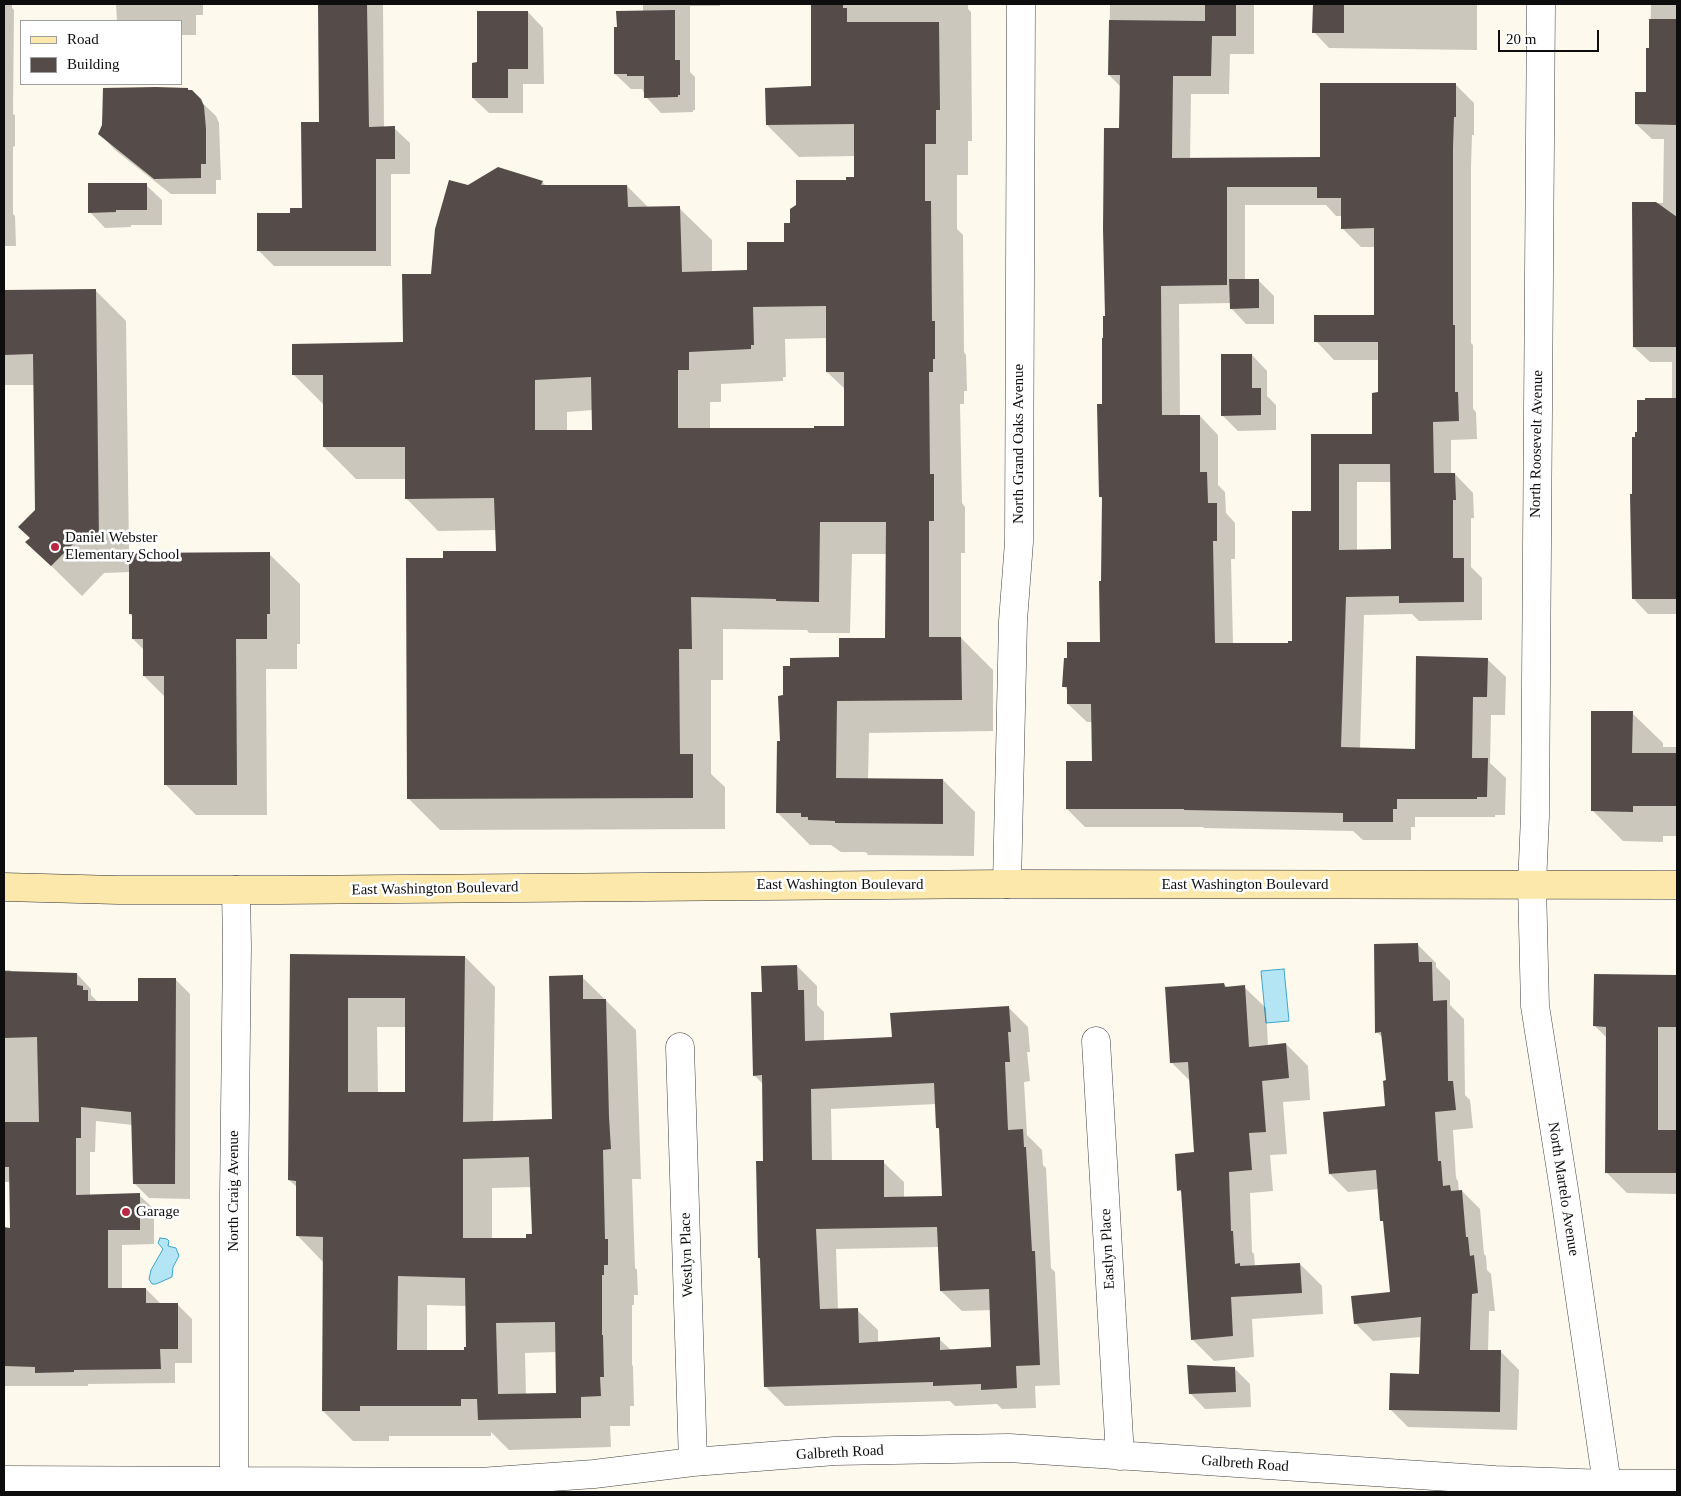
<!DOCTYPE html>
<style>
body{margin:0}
#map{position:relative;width:1681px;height:1496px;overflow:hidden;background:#fef9ed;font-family:"Times New Roman",serif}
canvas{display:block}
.frame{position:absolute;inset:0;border:5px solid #0d0d0d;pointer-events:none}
.legend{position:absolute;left:20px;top:20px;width:162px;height:65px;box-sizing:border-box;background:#fff;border:1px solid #9e9e9e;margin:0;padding:6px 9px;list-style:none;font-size:15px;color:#0d0d0d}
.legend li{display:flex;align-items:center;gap:10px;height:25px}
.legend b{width:25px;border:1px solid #9e9e9e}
.scale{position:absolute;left:1498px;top:30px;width:101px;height:22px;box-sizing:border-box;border:2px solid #0d0d0d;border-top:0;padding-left:6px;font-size:15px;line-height:18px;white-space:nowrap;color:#0d0d0d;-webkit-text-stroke:4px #fff;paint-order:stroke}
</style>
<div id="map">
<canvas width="1681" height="1496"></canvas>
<div class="frame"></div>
<ul class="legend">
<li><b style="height:6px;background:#fce8aa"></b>Road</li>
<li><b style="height:14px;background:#554c4a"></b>Building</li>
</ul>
<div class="scale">20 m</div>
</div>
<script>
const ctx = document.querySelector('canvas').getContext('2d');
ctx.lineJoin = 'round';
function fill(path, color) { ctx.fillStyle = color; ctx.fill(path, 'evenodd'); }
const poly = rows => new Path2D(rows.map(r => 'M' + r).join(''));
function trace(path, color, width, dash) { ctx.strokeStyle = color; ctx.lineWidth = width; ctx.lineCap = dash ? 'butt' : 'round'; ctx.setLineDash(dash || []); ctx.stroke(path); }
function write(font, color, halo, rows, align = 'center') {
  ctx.font = font + ' "Times New Roman",serif'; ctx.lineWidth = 5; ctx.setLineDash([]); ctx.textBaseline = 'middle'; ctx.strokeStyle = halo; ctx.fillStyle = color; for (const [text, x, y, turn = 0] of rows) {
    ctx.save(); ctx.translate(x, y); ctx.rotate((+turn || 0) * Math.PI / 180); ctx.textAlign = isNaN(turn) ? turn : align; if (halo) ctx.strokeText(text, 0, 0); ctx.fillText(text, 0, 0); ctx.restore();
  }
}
const water = poly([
 [1284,969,1289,1021,1266,1023,1261,971,1284,969],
 [160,1238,167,1239,169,1241,168,1246,176,1248,179,1256,173,1267,172,1277,156,1284,152,1284,149,1279,151,1270,163,1249,158,1243,160,1238]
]);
const shadow = poly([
 [4,4,12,4,12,8,14,10,13,114,15,115,15,146,13,147,13,214,15,216,16,246,4,246],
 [116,4,203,4,203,15,196,15,196,35,181,35,181,21,117,21],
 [319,4,383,4,384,128,394,128,410,143,410,174,391,174,391,266,274,266,258,250,291,214,303,209,320,123],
 [643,4,720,4,720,6,690,6,690,72,695,77,695,110,693,110,693,112,661,113,646,97,642,89,631,89,615,74,643,12],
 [812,4,968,4,968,9,971,12,972,141,968,141,968,175,957,175,957,229,963,235,964,352,966,355,967,391,964,391,964,404,960,404,962,503,965,507,965,553,961,553,961,638,993,670,993,731,869,733,868,780,943,780,975,812,974,856,868,855,866,852,841,852,831,845,810,845,778,813,785,696,840,658,887,639,887,554,852,554,850,633,809,633,807,630,723,629,723,680,711,680,711,774,725,787,725,829,440,830,408,798,444,559,498,552,497,530,438,531,406,498,406,479,356,479,324,447,324,405,294,375,404,343,468,186,542,182,546,186,627,186,649,208,679,208,712,240,712,272,749,271,785,243,791,225,847,181,855,178,855,156,799,157,767,125,812,88],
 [827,338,827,372,846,390,846,427,815,430,710,430,710,402,721,402,721,384,783,381,783,377,786,377,785,339],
 [593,410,593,431,567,431,567,412],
 [1110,4,1254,4,1254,54,1230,54,1229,94,1191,94,1190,159,1321,158,1455,84,1474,103,1474,135,1472,135,1471,167,1471,343,1473,345,1473,409,1476,412,1477,439,1451,440,1451,474,1455,474,1473,493,1474,518,1471,518,1471,567,1482,578,1482,620,1419,621,1412,614,1364,615,1360,749,1416,750,1487,659,1506,677,1505,715,1491,715,1490,763,1506,778,1505,815,1495,815,1495,817,1415,817,1415,827,1411,827,1411,840,1363,840,1353,831,1204,828,1203,827,1085,827,1067,809,1093,763,1093,722,1087,722,1068,704,1068,691,1064,686,1102,644,1103,500,1100,496,1107,318,1120,129,1121,87,1109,75],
 [1245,205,1326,205,1336,216,1342,216,1342,228,1361,247,1375,247,1375,316,1316,341,1334,360,1379,360,1379,394,1373,435,1312,435,1312,512,1294,642,1289,644,1233,644,1231,559,1235,559,1235,523,1226,513,1225,492,1218,485,1218,435,1200,416,1180,416,1179,304,1231,303,1231,308,1246,324,1274,324,1274,296,1258,280,1245,280],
 [1357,482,1392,482,1392,550,1357,551],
 [1317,4,1477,4,1477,50,1329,48,1314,32],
 [1651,4,1677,4,1677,614,1648,614,1633,598,1634,495,1636,438,1672,399,1672,362,1650,362,1634,347,1633,203,1663,203,1664,139,1652,139,1636,124,1647,94,1650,50],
 [528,12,543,28,544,84,523,84,523,113,489,113,473,98,478,64],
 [188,89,216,116,219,123,221,180,216,180,216,194,171,194,115,150,100,134],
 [146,185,162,200,162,225,131,225,131,227,105,228,90,212],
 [96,291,126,321,129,554,269,554,300,584,300,644,297,644,297,669,266,669,267,815,196,815,165,784,165,697,144,676,144,650,133,639,133,617,130,614,130,572,104,573,82,596,27,542,31,538,36,511,35,385,4,385,4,292],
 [1252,355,1267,371,1267,396,1276,405,1276,430,1238,431,1222,415],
 [1632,713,1663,743,1663,747,1677,747,1677,836,1663,836,1663,842,1623,841,1593,811],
 [1418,945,1436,963,1436,967,1450,981,1450,1005,1464,1019,1465,1095,1470,1100,1473,1128,1453,1130,1456,1178,1458,1181,1459,1192,1462,1191,1480,1209,1484,1254,1486,1256,1487,1270,1491,1274,1495,1311,1489,1311,1488,1351,1501,1352,1519,1370,1517,1430,1408,1427,1390,1409,1420,1376,1421,1337,1373,1341,1355,1323,1392,1293,1385,1223,1382,1220,1379,1189,1348,1192,1330,1174,1387,1108,1387,1081,1383,1038,1377,1032],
 [291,955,465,957,495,987,493,1122,554,1120,582,977,636,1030,641,1179,632,1179,635,1268,637,1270,638,1295,634,1295,634,1305,632,1305,632,1365,633,1366,634,1406,630,1406,630,1426,610,1426,611,1447,509,1450,491,1432,491,1436,389,1436,389,1441,353,1441,323,1411,324,1263,297,1235,298,1188,289,1180],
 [377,1027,406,1027,406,1093,378,1093],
 [531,1187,533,1235,527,1239,492,1239,492,1188],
 [427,1305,467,1306,467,1348,466,1351,427,1351],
 [557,1352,558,1394,526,1395,525,1353],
 [797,966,817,986,817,1005,824,1012,824,1041,893,1038,1008,1007,1028,1027,1030,1052,1027,1052,1030,1081,1024,1082,1027,1135,1042,1150,1043,1165,1046,1168,1051,1268,1055,1272,1060,1385,1035,1386,1036,1408,1002,1409,997,1404,955,1406,950,1401,785,1406,765,1386,761,1260,759,1258,765,1162,763,1084,754,1075,763,993],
 [936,1104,937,1127,940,1130,943,1197,904,1198,904,1182,883,1162,832,1162,831,1109],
 [939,1247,941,1291,962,1311,991,1310,992,1349,951,1350,939,1339,878,1343,878,1330,857,1310,838,1310,836,1249],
 [4,970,10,970,13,973,77,974,91,989,91,995,98,1002,139,1002,175,979,190,994,190,1199,149,1198,134,1183,133,1125,96,1121,95,1152,90,1152,90,1196,139,1195,154,1209,154,1244,122,1245,122,1289,146,1289,161,1304,177,1304,192,1319,192,1363,175,1363,175,1383,88,1384,88,1386,4,1386,4,1295,12,1229,10,1182,4,1182],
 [1595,976,1677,977,1677,1194,1627,1193,1606,1172,1607,1038,1595,1026],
 [1224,984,1228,988,1244,987,1266,1008,1268,1046,1286,1044,1308,1066,1310,1100,1283,1102,1287,1154,1270,1155,1273,1191,1250,1193,1252,1252,1254,1254,1255,1267,1300,1264,1322,1286,1323,1314,1252,1319,1254,1357,1214,1361,1192,1339,1183,1194,1179,1190,1195,1153,1190,1081,1171,1062],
 [1234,1368,1250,1384,1251,1407,1205,1409,1190,1393]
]);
const building = poly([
 [318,4,367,4,369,127,395,126,395,159,376,159,376,251,257,251,257,213,290,213,290,208,302,208,301,122,319,122],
 [1205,4,1236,4,1236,36,1212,36,1211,76,1173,76,1172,158,1320,157,1320,83,1456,83,1456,117,1454,117,1453,148,1453,325,1455,325,1455,392,1458,392,1459,421,1433,422,1434,473,1455,473,1456,500,1453,500,1453,558,1464,558,1464,602,1399,603,1399,596,1346,597,1341,747,1415,749,1416,656,1488,658,1487,697,1473,697,1472,758,1488,758,1487,797,1477,797,1477,799,1397,799,1397,809,1393,809,1393,822,1343,822,1343,813,1184,810,1184,809,1066,809,1066,761,1092,761,1091,704,1067,704,1067,687,1062,687,1064,658,1067,658,1067,642,1100,642,1099,581,1101,581,1102,497,1099,497,1097,404,1102,404,1102,338,1103,338,1103,316,1105,316,1103,229,1104,128,1119,128,1120,75,1108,75,1109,20,1205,21],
 [1227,187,1317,187,1317,198,1341,198,1341,229,1374,228,1374,315,1314,315,1314,342,1378,342,1378,392,1372,393,1372,434,1311,434,1311,511,1292,511,1292,641,1288,641,1288,643,1215,643,1213,541,1217,541,1217,503,1208,503,1207,472,1200,472,1200,415,1162,415,1161,286,1227,285],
 [1339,464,1390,464,1391,549,1339,550],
 [1313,4,1344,4,1344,33,1312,33],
 [811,5,843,5,843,8,847,8,847,22,939,22,940,110,936,110,936,144,925,144,925,201,931,201,932,321,935,321,935,359,933,359,933,372,929,372,930,474,934,474,934,521,929,521,929,637,961,637,962,700,837,701,836,778,943,779,943,824,835,823,835,821,808,820,808,817,801,817,801,813,776,813,777,741,780,741,778,696,783,695,783,666,790,666,790,658,839,657,839,638,885,638,886,522,820,522,819,602,776,601,776,599,691,597,692,649,679,649,680,754,693,754,693,798,407,799,406,558,443,558,443,551,496,551,494,498,405,499,405,447,323,447,323,375,292,375,292,344,403,342,402,274,431,274,435,229,449,180,468,185,498,167,543,181,541,185,627,185,628,207,680,206,682,272,747,270,747,242,784,242,784,223,790,223,790,209,796,205,796,180,846,180,846,177,854,177,854,124,766,125,765,88,811,86],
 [826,306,826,372,844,372,844,426,814,426,814,428,678,428,678,370,689,370,689,352,751,349,751,345,754,345,753,307],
 [591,377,592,430,535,430,535,380],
 [675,10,675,60,680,60,680,95,678,95,678,97,644,98,644,76,627,76,627,74,614,74,614,27,617,27,616,11],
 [477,11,528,11,528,69,508,69,508,98,472,98,472,63,477,62],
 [1649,19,1677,19,1677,125,1635,124,1635,92,1646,92,1646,48,1649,48],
 [156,87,188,88,188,90,192,90,201,99,204,106,206,129,206,164,201,164,201,178,154,179,98,134,102,125,103,88],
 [88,183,147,183,147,210,116,210,116,212,88,213],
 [1632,202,1656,202,1677,217,1677,347,1633,347],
 [1229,279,1259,279,1259,308,1230,309],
 [96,289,99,542,74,543,51,566,25,542,30,538,18,527,35,510,33,354,4,355,4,290],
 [1221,354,1252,354,1252,388,1261,388,1261,415,1221,416],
 [1645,398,1677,398,1677,599,1632,599,1630,494,1632,494,1632,437,1635,437,1635,432,1637,432,1637,400,1645,400],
 [270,552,270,614,267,614,267,639,236,639,237,785,164,785,164,676,143,676,143,639,132,639,132,614,129,614,129,553],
 [1591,711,1633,711,1632,753,1677,753,1677,806,1633,806,1633,812,1591,811],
 [1418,943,1419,962,1432,962,1433,1001,1447,1000,1448,1081,1453,1081,1456,1110,1435,1112,1438,1161,1441,1161,1443,1186,1450,1185,1451,1191,1462,1190,1466,1237,1468,1237,1470,1256,1474,1255,1478,1293,1472,1294,1470,1350,1501,1350,1500,1412,1389,1410,1390,1373,1419,1374,1421,1317,1354,1324,1351,1296,1390,1292,1383,1221,1380,1221,1376,1170,1329,1174,1323,1112,1385,1106,1383,1081,1386,1080,1381,1032,1375,1033,1374,944],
 [290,954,465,956,463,1122,552,1119,549,976,583,975,583,999,606,999,609,1117,611,1149,603,1150,605,1239,608,1239,608,1265,604,1265,604,1275,602,1275,602,1335,603,1335,604,1377,600,1377,601,1396,581,1397,581,1418,478,1420,477,1399,461,1399,461,1406,360,1406,360,1411,322,1411,323,1237,296,1236,296,1181,288,1180],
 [348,998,405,998,405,1092,348,1092],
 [529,1157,532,1234,526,1234,526,1238,463,1238,463,1159],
 [398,1276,465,1278,466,1347,464,1347,464,1350,397,1350],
 [555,1322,556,1393,498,1394,496,1323],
 [797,965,798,990,804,990,805,1041,892,1037,890,1013,1009,1006,1011,1032,1008,1032,1010,1062,1005,1062,1008,1130,1023,1129,1024,1147,1026,1147,1032,1251,1035,1251,1040,1365,1016,1366,1017,1388,981,1390,981,1384,933,1386,933,1382,764,1387,760,1258,758,1258,756,1161,763,1161,762,1075,753,1076,751,992,762,992,761,966],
 [934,1083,936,1128,939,1128,942,1196,884,1197,884,1160,812,1160,811,1089],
 [937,1227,940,1291,989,1289,991,1347,940,1350,940,1337,859,1343,858,1308,820,1309,816,1229],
 [4,971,77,973,77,985,83,986,83,990,88,990,88,1001,138,1001,138,978,176,978,175,1184,133,1184,131,1112,81,1107,81,1138,76,1138,76,1195,140,1193,140,1230,108,1230,108,1288,146,1288,146,1303,178,1303,178,1349,160,1349,161,1369,74,1370,74,1372,35,1373,35,1367,4,1366,4,1227,10,1228,9,1167,4,1167,4,1122,39,1122,37,1037,4,1038],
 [1594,974,1677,975,1677,1027,1658,1027,1658,1130,1677,1130,1677,1173,1605,1173,1606,1027,1593,1026],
 [1224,983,1225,987,1245,985,1249,1047,1286,1043,1289,1078,1262,1081,1266,1132,1249,1133,1252,1170,1229,1172,1231,1231,1233,1231,1235,1264,1240,1263,1240,1266,1300,1263,1302,1293,1231,1297,1233,1336,1191,1340,1181,1190,1177,1191,1175,1154,1194,1152,1188,1062,1170,1063,1165,987],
 [1187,1365,1235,1367,1236,1392,1189,1394]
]);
const minor = poly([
 [1541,4,1535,816,1532,885,1535,1006,1565,1196,1607,1484,1606,1492],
 [1007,884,1013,621,1019,542,1021,4],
 [1096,1041,1120,1456],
 [680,1047,693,1462],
 [4,1480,480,1482,594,1474,693,1462,835,1451,1009,1448,1495,1480,1607,1484,1677,1484],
 [234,1492,234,1195,237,947,236,890]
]);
const secondary = poly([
 [4,887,118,890,280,890,1007,884,1677,885]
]);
const markers = [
 [55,547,5,"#b82944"],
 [126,1212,5,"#b82944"]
];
const streetNames = [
 ["North Grand Oaks Avenue",1019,444,-90],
 ["North Roosevelt Avenue",1537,444,-89],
 ["East Washington Boulevard",840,885],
 ["East Washington Boulevard",1245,885],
 ["East Washington Boulevard",435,889,-1],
 ["North Martelo Avenue",1563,1189,81],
 ["North Craig Avenue",234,1191,-90],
 ["Eastlyn Place",1108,1249,-93],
 ["Westlyn Place",687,1255,-92],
 ["Galbreth Road",840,1453,-3],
 ["Galbreth Road",1245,1464,4]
];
const poiNames = [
 ["Daniel Webster",65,538],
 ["Elementary School",65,555],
 ["Garage",136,1212]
];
fill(water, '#b4e5f4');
trace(water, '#3da5c9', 1);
fill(shadow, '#0003');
fill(building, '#554c4a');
trace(minor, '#404040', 29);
trace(secondary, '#2f2f2f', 29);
trace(minor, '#fff', 28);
trace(secondary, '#fce8aa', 28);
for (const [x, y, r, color] of markers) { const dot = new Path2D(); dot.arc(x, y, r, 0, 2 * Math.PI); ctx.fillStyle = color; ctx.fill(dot); trace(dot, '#fff', 2); }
write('15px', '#0d0d0d', '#fff', streetNames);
write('15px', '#0d0d0d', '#fff', poiNames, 'left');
</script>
